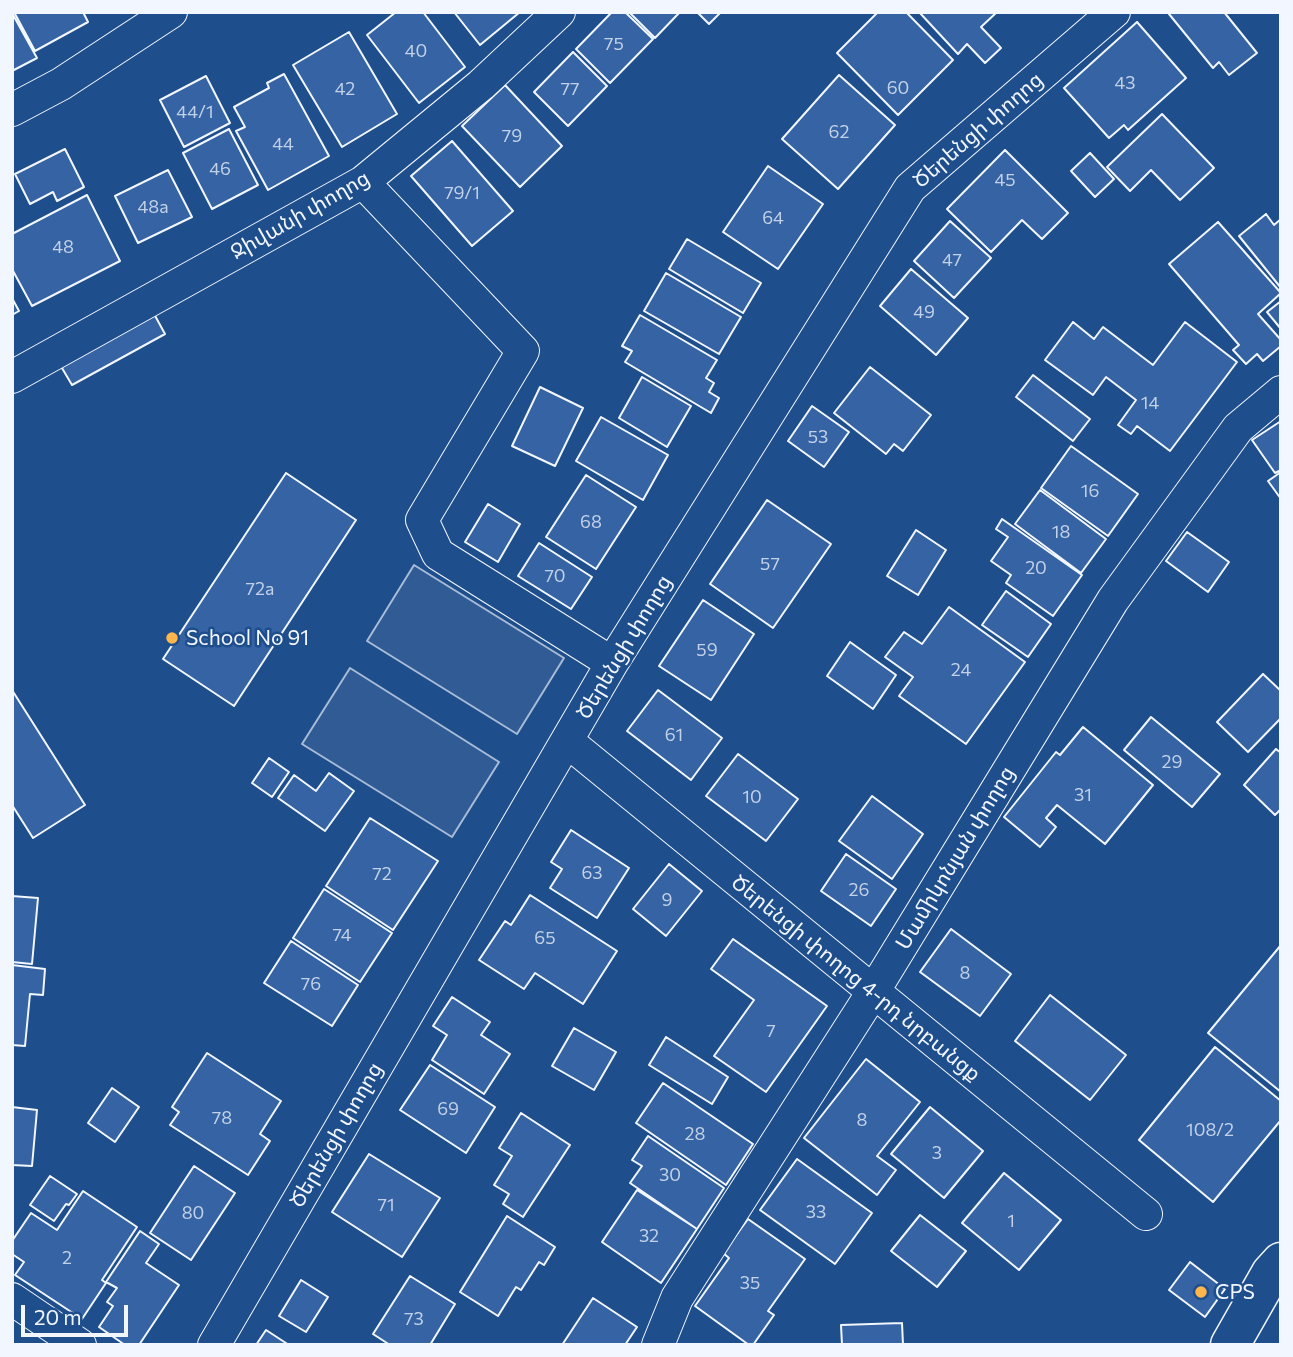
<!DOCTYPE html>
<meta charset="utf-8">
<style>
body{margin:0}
#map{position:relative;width:1293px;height:1357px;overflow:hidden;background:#1f4e8c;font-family:Commissioner,sans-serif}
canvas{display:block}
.frame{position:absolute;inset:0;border:14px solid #f2f6ff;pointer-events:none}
.scale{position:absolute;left:21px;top:1305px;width:107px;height:32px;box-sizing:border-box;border:4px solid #f2f6ff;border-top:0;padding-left:9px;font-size:21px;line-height:24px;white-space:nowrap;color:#f2f6ff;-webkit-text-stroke:5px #1f4e8c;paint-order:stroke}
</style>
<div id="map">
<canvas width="1293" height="1357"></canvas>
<div class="frame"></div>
<div class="scale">20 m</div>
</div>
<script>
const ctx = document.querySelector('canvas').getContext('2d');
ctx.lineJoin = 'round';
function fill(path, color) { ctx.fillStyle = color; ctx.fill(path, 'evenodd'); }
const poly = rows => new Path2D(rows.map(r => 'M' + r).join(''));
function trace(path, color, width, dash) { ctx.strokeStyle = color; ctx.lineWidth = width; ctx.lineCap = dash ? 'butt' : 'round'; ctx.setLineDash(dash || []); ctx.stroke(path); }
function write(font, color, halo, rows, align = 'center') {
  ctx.font = font + ' Commissioner,"Noto Sans Armenian",sans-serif'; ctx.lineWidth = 5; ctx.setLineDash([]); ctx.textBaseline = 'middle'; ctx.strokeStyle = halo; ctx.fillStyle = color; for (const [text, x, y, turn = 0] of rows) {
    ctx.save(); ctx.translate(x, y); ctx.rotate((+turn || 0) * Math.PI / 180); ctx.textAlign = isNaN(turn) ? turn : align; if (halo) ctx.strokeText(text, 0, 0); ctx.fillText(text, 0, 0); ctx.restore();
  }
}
const built = poly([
 [414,565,564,658,517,734,367,641,414,565],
 [350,668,499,762,452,837,302,744,350,668]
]);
const building = poly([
 [14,12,83,12,88,22,35,51,14,12],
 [396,12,423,12,465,67,419,103,367,35,396,12],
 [454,12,520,12,480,45,454,12],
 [612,12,625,12,653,39,610,83,576,49,612,12],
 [629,12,680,12,655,38,629,12],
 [697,12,721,12,709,24,697,12],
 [878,12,906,12,953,60,898,115,837,53,878,12],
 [919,12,997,12,981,27,1001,48,985,63,967,44,958,54,919,12],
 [1171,12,1224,12,1257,53,1229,75,1219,62,1213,68,1169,14,1171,12],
 [12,13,37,58,12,71,12,13],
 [1137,22,1186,78,1128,130,1124,125,1109,138,1064,88,1137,22],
 [349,32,397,114,342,147,293,65,349,32],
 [573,52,607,86,568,126,534,92,573,52],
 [284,74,329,156,268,190,236,131,245,127,234,107,269,88,267,83,284,74],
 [839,75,895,125,838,189,782,139,839,75],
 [206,76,230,123,184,147,160,100,206,76],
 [505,85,562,146,520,187,462,126,505,85],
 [1162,114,1214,168,1180,200,1151,170,1130,191,1107,167,1162,114],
 [229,129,258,185,212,209,183,153,229,129],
 [452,141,513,211,472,246,411,176,452,141],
 [65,149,84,187,57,201,53,192,30,204,15,174,65,149],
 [1005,150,1068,213,1042,239,1022,220,991,252,947,209,1005,150],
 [1090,153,1114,179,1095,197,1071,171,1090,153],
 [768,166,823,204,778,269,723,232,768,166],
 [168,170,192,217,138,243,115,196,168,170],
 [87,195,120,261,32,306,12,269,12,234,87,195],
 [1266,214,1274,225,1281,219,1281,288,1239,236,1266,214],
 [950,221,991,258,954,298,914,261,950,221],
 [1218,222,1281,293,1258,314,1281,340,1281,346,1263,361,1257,354,1246,364,1233,350,1239,345,1169,264,1218,222],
 [687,239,761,283,743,313,669,269,687,239],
 [911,269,968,318,936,355,880,306,911,269],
 [666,273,741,317,719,354,644,311,666,273],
 [12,298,19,311,12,315,12,298],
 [1281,301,1281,329,1267,312,1281,301],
 [153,312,165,334,72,385,59,363,153,312],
 [640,315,717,360,706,378,714,383,709,392,719,398,711,413,625,362,632,351,622,346,640,315],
 [1073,322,1094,339,1103,327,1153,365,1185,322,1237,362,1170,451,1137,426,1131,434,1118,425,1136,400,1106,377,1093,395,1045,360,1073,322],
 [870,367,931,415,903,451,894,444,886,454,834,413,870,367],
 [1033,375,1090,419,1073,441,1016,397,1033,375],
 [642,377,691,406,667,447,619,418,642,377],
 [540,387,583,408,555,466,512,446,540,387],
 [812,406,849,432,824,467,788,441,812,406],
 [601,417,668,455,643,500,576,461,601,417],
 [1281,421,1281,470,1275,473,1252,440,1281,421],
 [1071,446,1138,494,1108,536,1041,488,1071,446],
 [1281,472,1281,499,1268,481,1281,472],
 [286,473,356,520,234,706,163,659,286,473],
 [586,475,636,507,596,569,546,537,586,475],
 [1040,490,1106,539,1081,573,1015,524,1040,490],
 [767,500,831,544,773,628,710,584,767,500],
 [488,504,520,524,498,562,465,542,488,504],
 [1002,519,1082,575,1053,616,1006,583,1011,575,991,561,1008,537,996,529,1002,519],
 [916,530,946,550,918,595,887,576,916,530],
 [1187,532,1229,562,1208,592,1166,561,1187,532],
 [539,543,592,577,571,609,518,576,539,543],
 [1006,591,1051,624,1028,657,982,625,1006,591],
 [703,600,754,634,711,700,659,666,703,600],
 [949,607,1025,662,966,744,899,696,913,677,885,657,904,632,922,644,949,607],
 [850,642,896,675,873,709,827,676,850,642],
 [1263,674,1281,691,1281,718,1248,752,1217,722,1263,674],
 [12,690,85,805,33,838,12,805,12,690],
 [658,690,722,738,691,780,627,731,658,690],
 [1151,717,1220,774,1192,807,1124,750,1151,717],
 [1083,727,1153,785,1105,844,1057,805,1046,818,1056,827,1040,847,1004,817,1056,752,1060,755,1083,727],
 [1276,749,1281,753,1281,809,1275,815,1244,785,1276,749],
 [738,754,798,799,766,841,706,796,738,754],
 [269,758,289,772,272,797,252,783,269,758],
 [329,773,354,791,325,831,278,798,294,775,316,791,329,773],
 [872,796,923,834,892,879,839,841,872,796],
 [370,818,438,861,393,930,326,886,370,818],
 [571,830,629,868,597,918,550,888,562,869,551,862,571,830],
 [846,854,896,889,871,926,821,891,846,854],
 [669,864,702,891,666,936,633,909,669,864],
 [324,889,392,933,360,982,293,938,324,889],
 [530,895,617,951,583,1004,535,973,524,989,479,960,505,921,511,925,530,895],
 [12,896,38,898,32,964,12,962,12,896],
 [951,929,1011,974,980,1016,920,972,951,929],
 [733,939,827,1006,766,1092,714,1056,754,1000,711,969,733,939],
 [291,941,358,985,332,1026,264,983,291,941],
 [1281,945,1281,1092,1208,1033,1281,945],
 [12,965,45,969,43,995,30,994,25,1046,12,1045,12,965],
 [1050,995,1126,1055,1090,1100,1015,1041,1050,995],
 [452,997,490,1022,481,1035,510,1054,484,1094,432,1060,447,1035,433,1026,452,997],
 [574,1028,616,1052,594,1090,552,1066,574,1028],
 [666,1037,728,1077,712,1104,649,1065,666,1037],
 [1215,1047,1281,1101,1281,1120,1213,1202,1139,1140,1215,1047],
 [207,1053,281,1101,260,1134,270,1141,248,1175,170,1125,179,1112,172,1107,207,1053],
 [866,1059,920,1102,877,1156,896,1170,877,1195,804,1138,866,1059],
 [430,1065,495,1107,466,1153,400,1110,430,1065],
 [663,1083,753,1144,726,1185,636,1123,663,1083],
 [112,1088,139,1107,115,1142,88,1123,112,1088],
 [12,1107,37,1110,32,1166,12,1165,12,1107],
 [930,1107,983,1151,944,1198,891,1154,930,1107],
 [521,1113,570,1145,523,1217,503,1204,509,1194,494,1185,512,1156,499,1148,521,1113],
 [648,1136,724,1188,697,1229,630,1183,642,1166,632,1160,648,1136],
 [369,1154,440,1198,402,1257,332,1212,369,1154],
 [797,1159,872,1213,835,1264,760,1210,797,1159],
 [194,1166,235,1193,191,1260,150,1233,194,1166],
 [1004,1173,1061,1220,1019,1270,962,1223,1004,1173],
 [50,1176,77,1194,69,1205,66,1204,54,1221,30,1205,50,1176],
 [637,1190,697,1229,661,1283,602,1242,637,1190],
 [83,1191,137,1227,102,1280,106,1283,82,1319,15,1275,24,1262,12,1254,12,1241,31,1213,57,1230,83,1191],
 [920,1215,966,1251,937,1287,891,1251,920,1215],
 [507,1216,555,1247,544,1265,539,1262,521,1290,516,1287,498,1316,460,1292,507,1216],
 [748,1219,805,1259,768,1311,774,1315,753,1345,749,1345,695,1306,729,1258,723,1253,748,1219],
 [140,1231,159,1244,146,1263,179,1285,139,1345,125,1345,99,1327,113,1306,107,1302,117,1288,106,1282,140,1231],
 [1190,1262,1225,1289,1205,1317,1169,1290,1190,1262],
 [410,1276,455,1304,430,1345,390,1345,373,1334,410,1276],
 [301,1280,328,1297,306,1332,279,1316,301,1280],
 [593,1298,637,1327,625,1345,562,1345,593,1298],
 [902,1323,903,1345,842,1345,841,1325,902,1323],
 [266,1330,289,1345,256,1345,266,1330]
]);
const street = poly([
 [12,110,61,84,171,12],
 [363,182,523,351,422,520,438,554,612,663],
 [12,377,363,182,481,85,559,12],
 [567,741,1146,1214],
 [12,1299,80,1345],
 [214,1345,612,663,910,188,1114,12],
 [658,1345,677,1298,873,992,1113,600,1238,428,1281,392]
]);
const primary = poly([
 [1230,1345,1271,1273,1281,1262]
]);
const markers = [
 [172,638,7,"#ffb74d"],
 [1201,1292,7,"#ffb74d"]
];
const numberNames = [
 ["75",614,44],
 ["40",416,51],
 ["43",1125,83],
 ["60",898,88],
 ["42",345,89],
 ["77",570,89],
 ["44/1",195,112],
 ["62",839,132],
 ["79",512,136],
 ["44",283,144],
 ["46",220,169],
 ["45",1005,180],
 ["79/1",462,193],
 ["48a",153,207],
 ["64",773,218],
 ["48",63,247],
 ["47",952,260],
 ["49",924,312],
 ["14",1150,403],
 ["53",818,437],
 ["16",1090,491],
 ["68",591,522],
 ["18",1061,532],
 ["57",770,564],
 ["20",1036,568],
 ["70",555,576],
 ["72a",260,589],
 ["59",707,650],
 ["24",961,670],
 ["61",674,735],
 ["29",1172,762],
 ["31",1083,795],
 ["10",752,797],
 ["63",592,873],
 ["72",382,874],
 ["26",859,890],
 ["9",667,900],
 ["74",342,935],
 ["65",545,938],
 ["8",965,973],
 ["76",311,984],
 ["7",771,1031],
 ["69",448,1109],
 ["78",222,1118],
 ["8",862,1120],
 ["108/2",1210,1130],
 ["28",695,1134],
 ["3",937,1153],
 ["30",670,1175],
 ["71",386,1205],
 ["33",816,1212],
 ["80",193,1213],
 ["1",1011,1221],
 ["32",649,1236],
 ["2",67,1258],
 ["35",750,1283],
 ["73",414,1319]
];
const streetNames = [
 ["Ծերենցի փողոց",978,130,-41],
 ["Ջիվանի փողոց",300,215,-30],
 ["Ծերենցի փողոց",624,647,-59],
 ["Մամիկոնյան փողոց",955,858,-59],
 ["Ծերենցի փողոց 4-րդ նրբանցք",856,978,39],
 ["Ծերենցի փողոց",336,1135,-60]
];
const poiNames = [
 ["School No 91",186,638],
 ["CPS",1215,1292]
];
fill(built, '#305b95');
trace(built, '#a8bbd7', 2);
fill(building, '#3563a3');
trace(building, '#f2f6ff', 2);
trace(street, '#f2f6ff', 34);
trace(primary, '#f2f6ff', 41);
trace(street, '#1f4e8c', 32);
trace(primary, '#1f4e8c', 38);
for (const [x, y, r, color] of markers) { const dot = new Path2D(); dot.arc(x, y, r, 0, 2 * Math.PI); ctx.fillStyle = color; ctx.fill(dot); trace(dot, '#1f4e8c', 2.5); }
write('18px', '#c3d1e8', null, numberNames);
write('21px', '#f2f6ff', '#1f4e8c', streetNames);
write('21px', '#f2f6ff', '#1f4e8c', poiNames, 'left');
</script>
